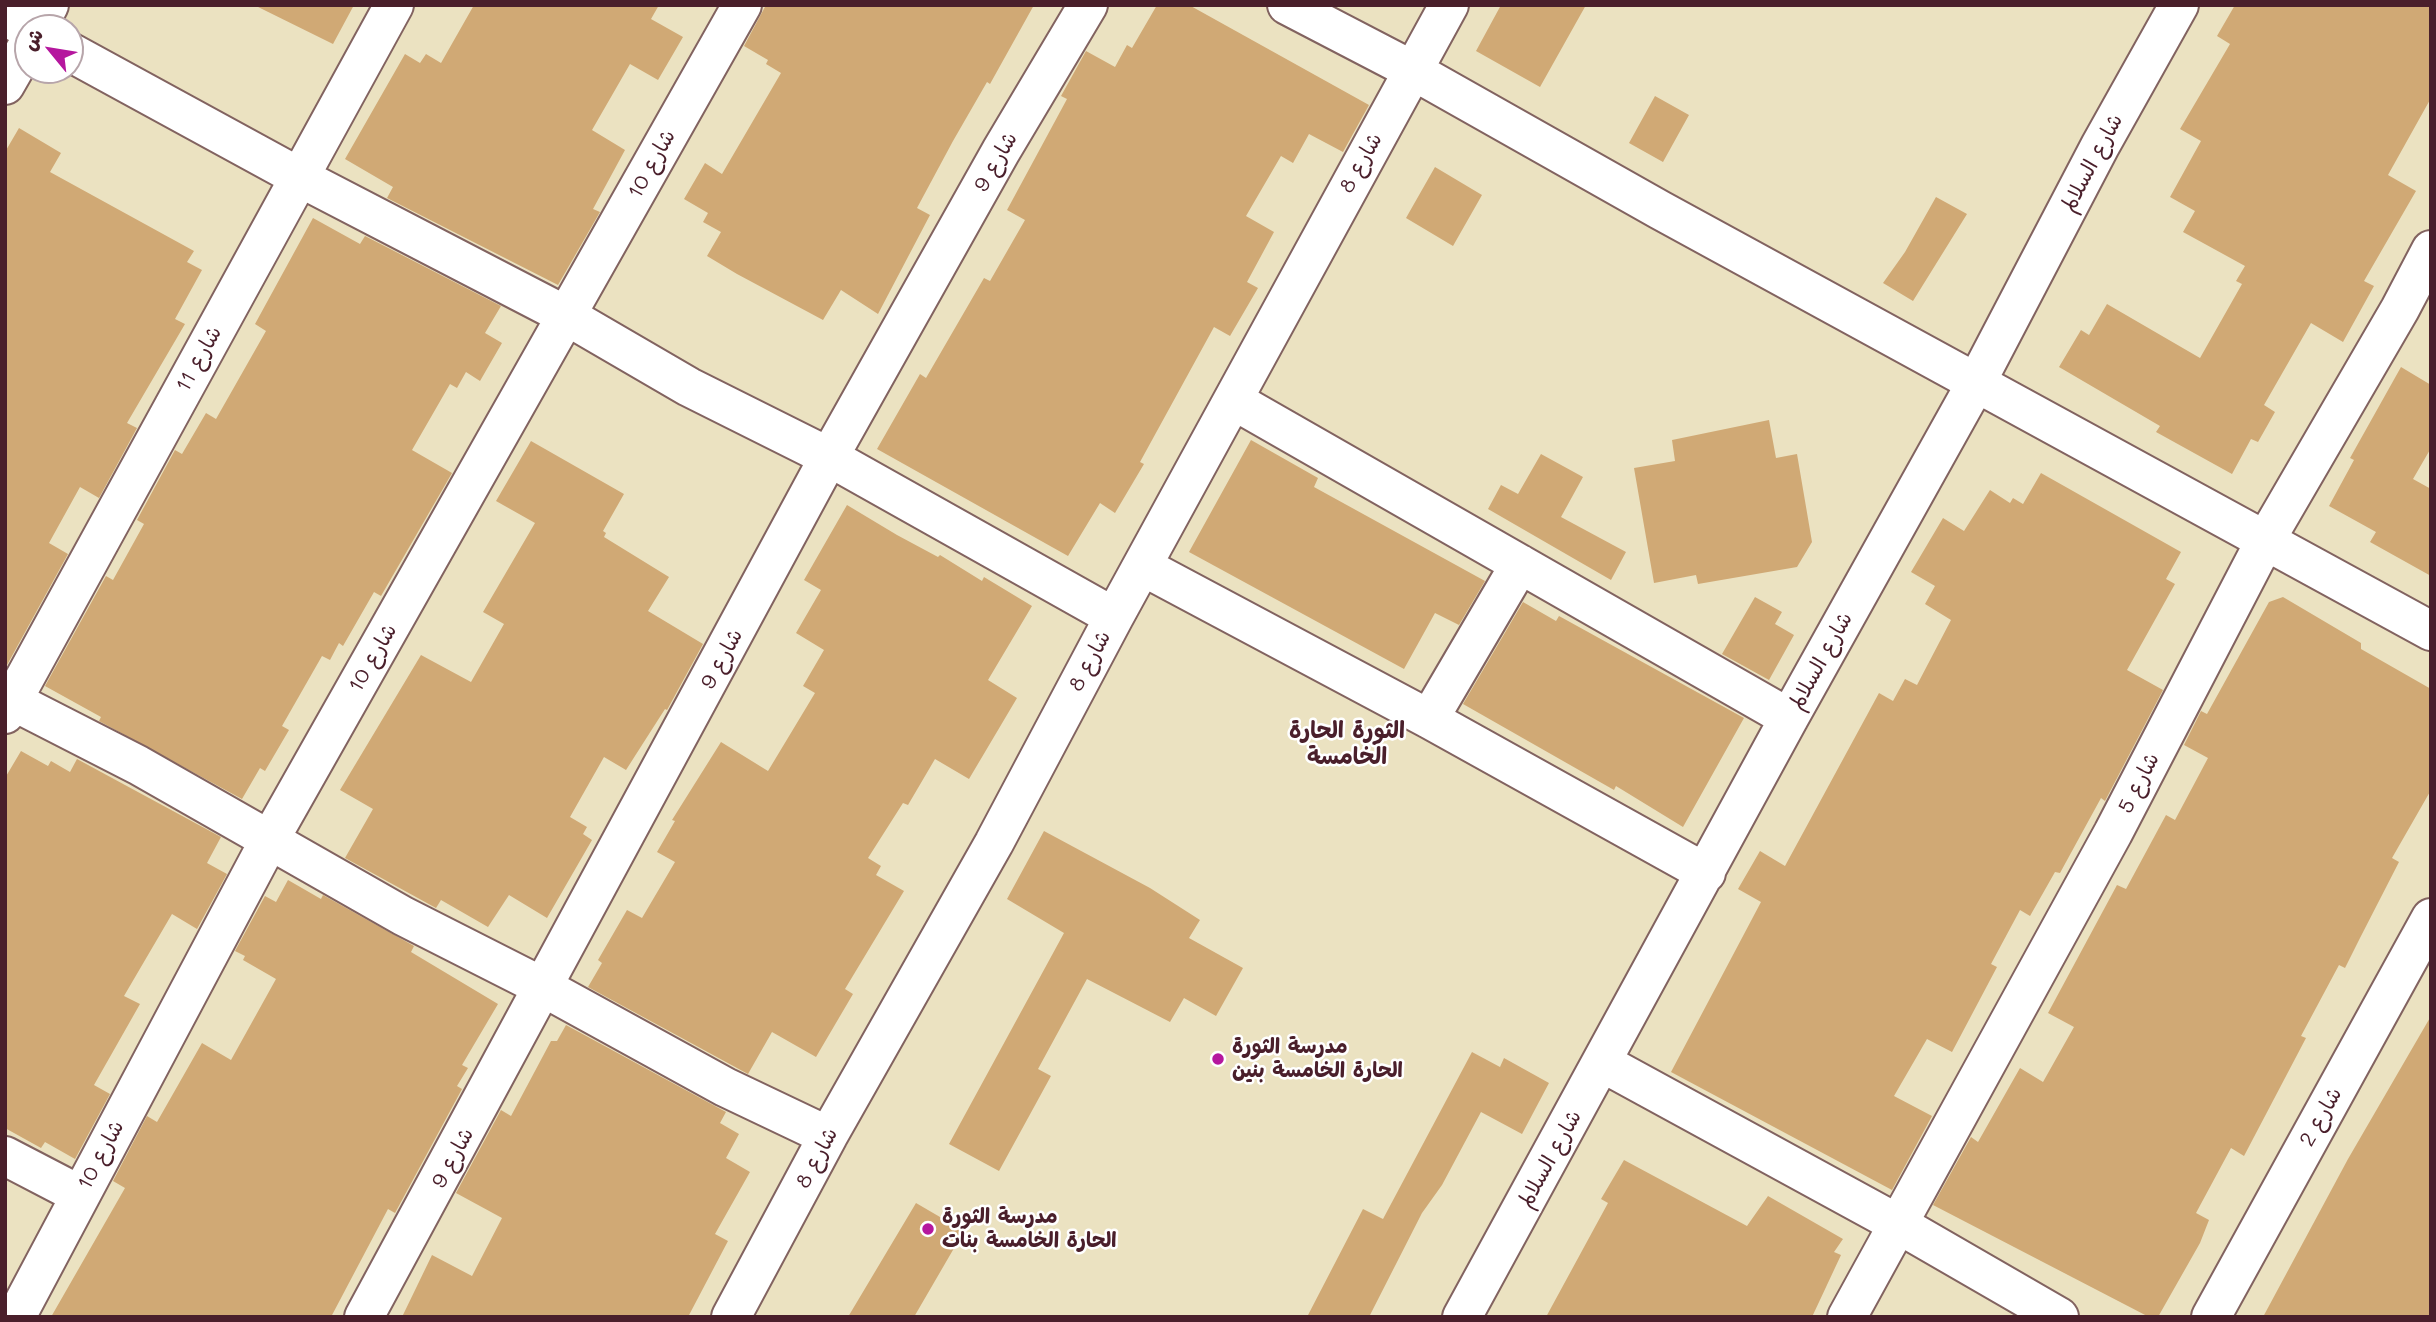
<!DOCTYPE html>
<meta charset="utf-8">
<style>
body{margin:0}
#map{position:relative;width:2436px;height:1322px;overflow:hidden;background:#ebe2c1;font-family:Mali,"Playpen Sans Arabic",sans-serif}
canvas{display:block}
.frame{position:absolute;inset:0;border:7px solid #4a1f2b;pointer-events:none}
.north{position:absolute;left:14px;top:14px;width:70px;height:70px;box-sizing:border-box;background:#fff;border:2px solid #b7a5aa;border-radius:50%;rotate:300deg;font-size:19px;font-weight:700;line-height:28px;text-align:center;color:#4a1f2b}
.north::after{content:'';display:block;margin:auto;width:24px;height:32px;background:#b5179e;clip-path:polygon(50% 0,100% 100%,50% 72%,0 100%)}
</style>
<div id="map">
<canvas width="2436" height="1322"></canvas>
<div class="frame"></div>
<div class="north">ش</div>
</div>
<script>
const ctx = document.querySelector('canvas').getContext('2d');
ctx.lineJoin = 'round';
function fill(path, color) { ctx.fillStyle = color; ctx.fill(path, 'evenodd'); }
const poly = rows => new Path2D(rows.map(r => 'M' + r).join(''));
function trace(path, color, width, dash) { ctx.strokeStyle = color; ctx.lineWidth = width; ctx.lineCap = dash ? 'butt' : 'round'; ctx.setLineDash(dash || []); ctx.stroke(path); }
function write(font, color, halo, rows, align = 'center') {
  ctx.font = font + ' Mali,"Playpen Sans Arabic",sans-serif'; ctx.lineWidth = 5; ctx.setLineDash([]); ctx.textBaseline = 'middle'; ctx.strokeStyle = halo; ctx.fillStyle = color; for (const [text, x, y, turn = 0] of rows) {
    ctx.save(); ctx.translate(x, y); ctx.rotate((+turn || 0) * Math.PI / 180); ctx.textAlign = isNaN(turn) ? turn : align; if (halo) ctx.strokeText(text, 0, 0); ctx.fillText(text, 0, 0); ctx.restore();
  }
}
const building = poly([
 [254,5,354,5,333,44],
 [474,5,659,5,651,19,683,37,658,80,630,64,592,130,625,150,593,209,600,212,558,285,387,198,393,187,345,159,405,54,420,63,426,54,441,63],
 [766,5,1034,5,990,84,987,82,953,141,917,208,930,215,878,314,841,290,823,320,737,274,707,256,721,232,703,222,708,213,684,199,705,163,722,174,781,73,766,64,768,60,744,46],
 [1157,5,1189,5,1369,105,1343,152,1309,134,1293,163,1281,156,1246,216,1274,232,1247,282,1258,288,1230,336,1214,327,1140,462,1144,464,1115,513,1100,503,1068,556,877,449,920,374,926,378,984,278,990,281,1025,220,1007,210,1067,99,1061,96,1086,51,1115,67,1127,45,1132,48],
 [1501,5,1586,5,1540,87,1476,51],
 [2235,5,2431,5,2431,98,2388,175,2416,191,2364,281,2374,286,2343,342,2311,323,2264,405,2275,412,2258,442,2251,439,2232,474,2156,432,2160,426,2059,367,2081,330,2089,335,2107,304,2200,358,2242,284,2236,281,2245,266,2183,232,2195,211,2170,197,2201,141,2180,129,2230,44,2217,36],
 [1655,96,1689,115,1663,162,1629,143],
 [19,128,61,153,50,172,194,251,187,262,202,270,175,319,185,324,127,423,137,428,99,498,80,487,49,543,68,554,7,665,5,152],
 [1435,167,1482,195,1453,246,1406,218],
 [1936,197,1967,214,1913,301,1883,283,1905,252],
 [313,218,360,244,365,236,501,306,485,333,502,343,480,381,466,372,457,388,450,384,412,450,452,473,381,596,374,592,343,646,339,643,330,660,322,656,282,726,289,730,265,771,260,768,242,799,99,721,101,717,45,686,106,576,113,580,144,524,137,520,175,450,182,454,206,413,216,419,266,331,255,324],
 [2401,367,2431,385,2431,448,2413,479,2431,489,2431,576,2370,542,2376,532,2329,506,2354,460,2350,458],
 [1769,420,1776,458,1797,454,1812,542,1797,567,1698,584,1696,575,1654,583,1634,468,1675,461,1672,440],
 [1251,440,1318,478,1314,487,1485,581,1459,625,1435,613,1404,669,1189,552],
 [531,441,624,494,603,531,606,533,604,537,669,577,648,611,703,644,667,710,665,709,626,770,604,757,570,817,587,827,583,834,592,840,547,918,509,895,488,927,441,900,436,908,345,858,373,809,340,790,421,655,471,682,504,624,483,612,535,523,496,501],
 [1541,454,1583,477,1561,517,1626,552,1611,580,1488,509,1501,485,1518,494],
 [2041,473,2181,552,2166,579,2175,584,2127,670,2163,690,2105,801,2101,798,2060,873,2055,872,2030,916,2020,910,1991,964,1997,967,1952,1052,1927,1039,1894,1096,1932,1116,1892,1190,1671,1072,1761,902,1738,889,1760,851,1785,866,1879,693,1893,701,1905,679,1917,685,1951,620,1925,604,1935,586,1911,572,1943,518,1964,531,1990,490,2010,503,2013,498,2023,504],
 [847,505,897,535,938,557,940,555,982,581,984,577,1032,606,988,680,1017,698,969,779,935,759,908,805,903,803,868,858,881,866,876,875,904,891,845,989,853,994,816,1057,772,1032,748,1074,588,987,602,963,598,960,627,910,642,918,675,862,657,852,675,821,672,820,721,742,768,771,815,693,803,686,824,650,796,633,821,590,804,580],
 [1755,597,1782,612,1775,624,1794,635,1769,680,1722,654],
 [2283,597,2361,643,2361,649,2431,689,2431,790,2392,858,2399,862,2360,938,2345,968,2339,965,2301,1036,2306,1038,2244,1156,2231,1148,2196,1213,2209,1220,2200,1243,2158,1317,2149,1317,1933,1205,1971,1137,1978,1142,2020,1068,2043,1082,2074,1027,2048,1013,2117,885,2126,889,2166,815,2175,820,2208,758,2184,745,2201,711,2207,714,2269,602],
 [1523,602,1556,621,1559,616,1744,718,1683,827,1616,786,1614,790,1463,704],
 [21,751,48,766,51,761,70,772,77,759,221,837,207,863,227,874,197,929,172,914,124,996,140,1004,94,1085,110,1094,75,1159,45,1142,41,1148,5,1128,5,778],
 [1044,831,1150,888,1200,920,1189,938,1243,968,1216,1016,1184,998,1170,1022,1087,979,1038,1069,1051,1076,999,1171,949,1144,1064,933,1007,899],
 [288,880,321,899,323,895,414,946,411,952,498,1004,462,1065,468,1068,457,1086,462,1089,395,1213,388,1209,331,1317,51,1317,125,1188,113,1181,147,1116,157,1122,202,1043,231,1060,276,979,243,960,245,956,235,951,265,896,276,902],
 [2431,1016,2431,1317,2263,1317,2348,1159],
 [566,1025,726,1112,720,1123,739,1134,726,1158,750,1172,715,1234,728,1241,688,1317,402,1317,432,1255,472,1276,502,1218,456,1193,501,1110,511,1116,551,1041,557,1041],
 [1472,1052,1500,1067,1504,1058,1549,1083,1522,1134,1481,1112,1442,1185,1422,1213,1369,1317,1307,1317,1363,1209,1383,1219],
 [1624,1160,1747,1226,1768,1196,1843,1239,1834,1252,1841,1255,1812,1317,1546,1317,1608,1203,1601,1199],
 [916,1203,964,1231,914,1317,848,1317]
]);
const minor = poly([
 [1287,5,1412,70,1660,210,2431,631],
 [5,16,28,29],
 [37,28,49,5],
 [70,52,299,177,567,316,689,387,829,457,1114,617],
 [5,85,28,45],
 [1233,400,1789,718],
 [1142,566,1429,719,1706,873],
 [5,697,138,765,403,916,543,987,725,1087,828,1136],
 [5,714,394,5],
 [1429,719,1520,564],
 [1603,1063,1898,1224,2059,1317],
 [5,1156,80,1195],
 [16,1317,270,839,742,5],
 [364,1317,829,457,1001,151,1088,5],
 [731,1317,828,1136,994,843,1114,617,1449,5],
 [1462,1317,1789,718,1976,383,2100,146,2179,5],
 [1847,1317,2113,833,2265,541,2400,309,2431,250],
 [2211,1317,2431,918]
]);
const markers = [
 [1218,1059,7,"#b5179e"],
 [928,1229,7,"#b5179e"]
];
const streetNames = [
 ["شارع 9",996,162,-60],
 ["شارع 8",1361,163,-61],
 ["شارع السلالم",2092,163,-62],
 ["شارع 10",652,164,-61],
 ["شارع 11",199,359,-61],
 ["شارع 10",373,658,-60],
 ["شارع 9",722,659,-62],
 ["شارع 8",1090,661,-62],
 ["شارع السلالم",1821,661,-61],
 ["شارع 5",2139,783,-63],
 ["شارع 2",2321,1117,-61],
 ["شارع 10",101,1155,-62],
 ["شارع 9",453,1158,-62],
 ["شارع 8",817,1158,-62],
 ["شارع السلالم",1550,1159,-61]
];
const poiNames = [
 ["مدرسة الثورة",1232,1047],
 ["الحارة الخامسة بنين",1232,1071],
 ["مدرسة الثورة",942,1217],
 ["الحارة الخامسة بنات",942,1241]
];
const neighbourhoodNames = [
 ["الثورة الحارة",1347,731],
 ["الخامسة",1347,757]
];
fill(building, '#d0a975');
trace(minor, '#826360', 42);
trace(minor, '#fff', 38);
for (const [x, y, r, color] of markers) { const dot = new Path2D(); dot.arc(x, y, r, 0, 2 * Math.PI); ctx.fillStyle = color; ctx.fill(dot); trace(dot, '#fff', 2.5); }
write('21px', '#4a1f2b', '#fff', streetNames);
write('bold 21px', '#4a1f2b', '#fff', poiNames, 'left');
write('bold 23px', '#4a1f2b', '#fff', neighbourhoodNames);
</script>
